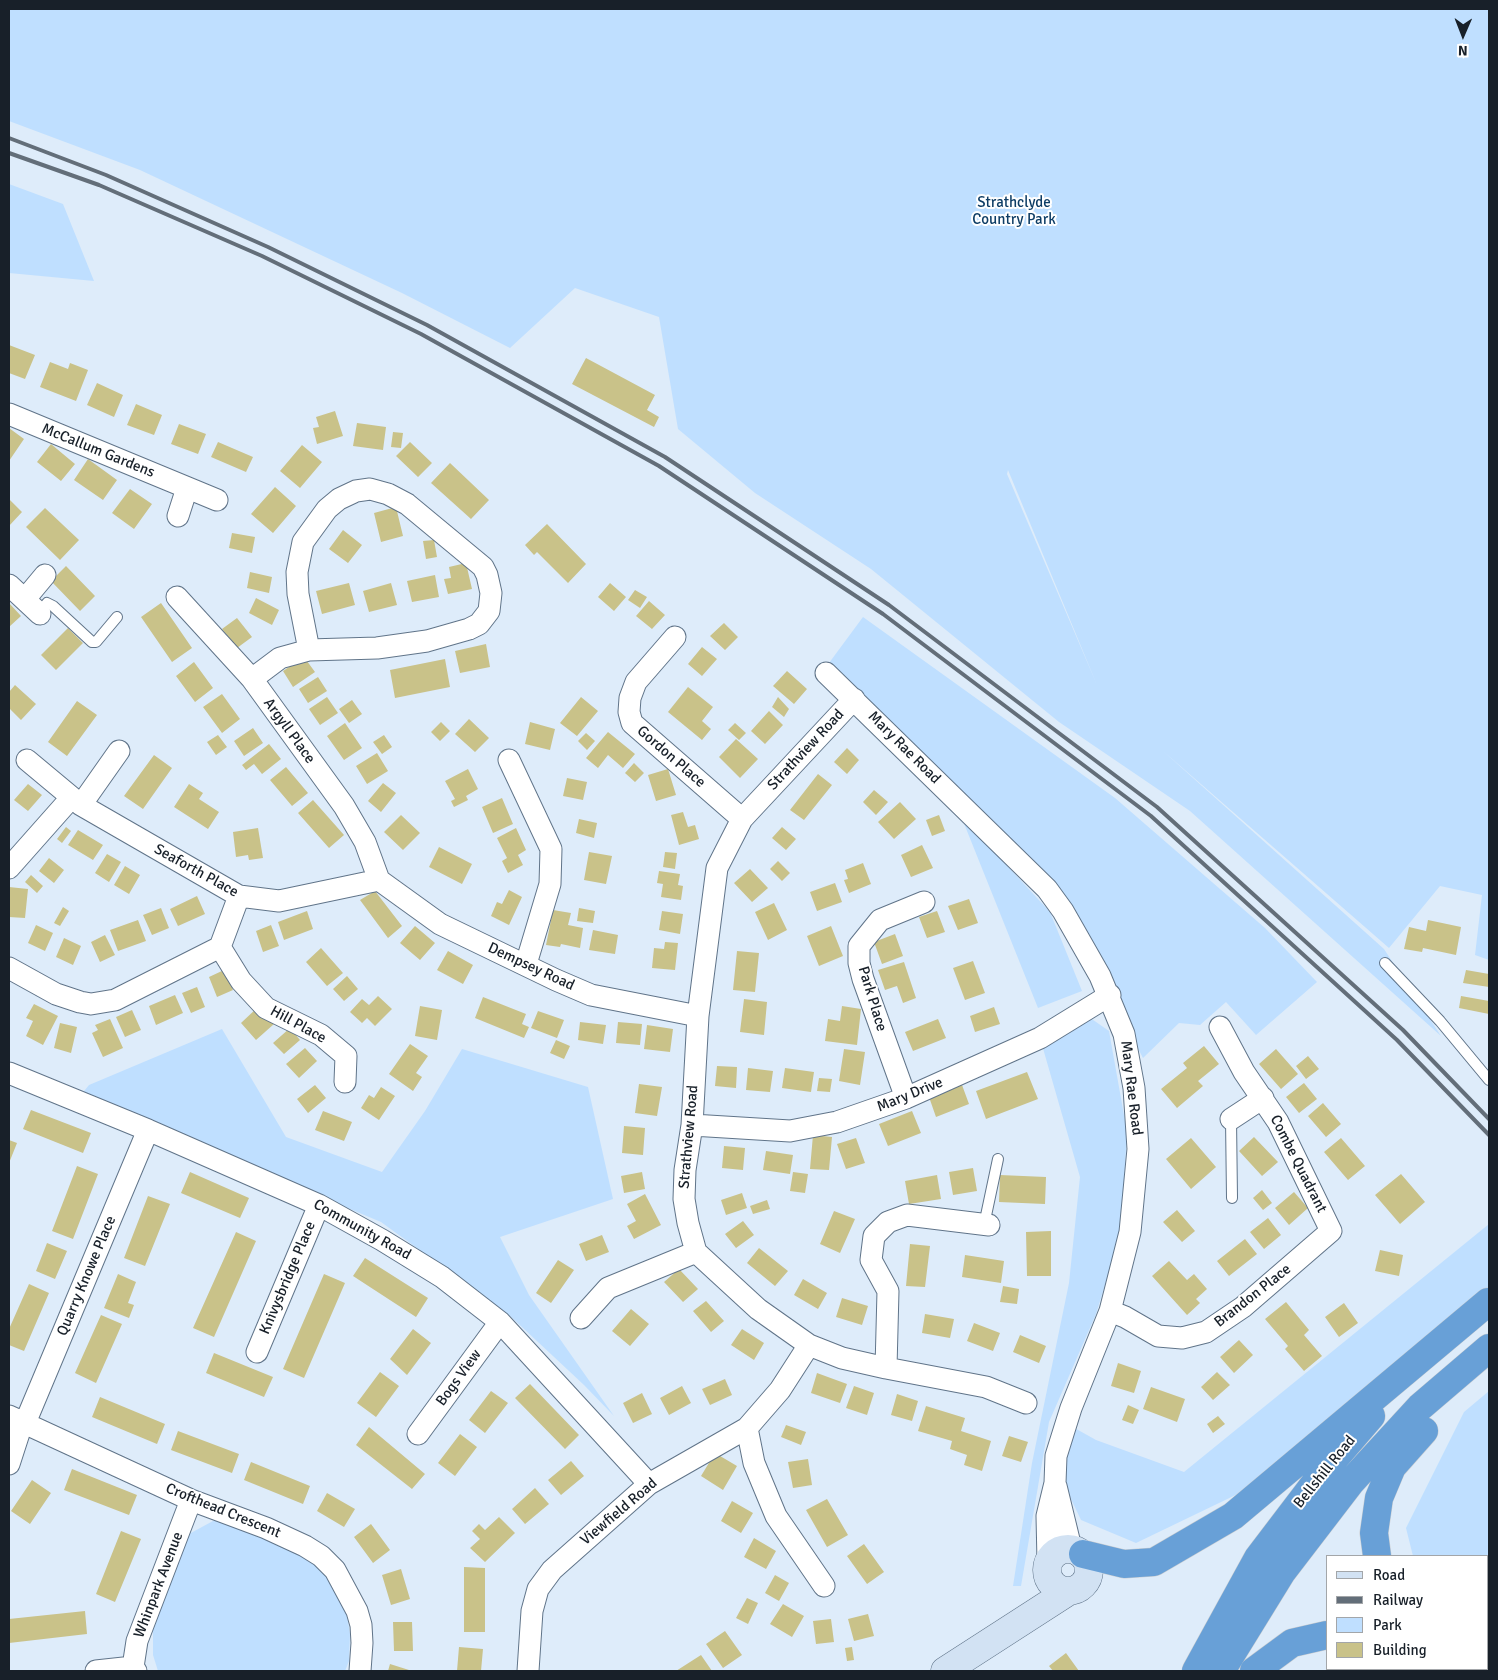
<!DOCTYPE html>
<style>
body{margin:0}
#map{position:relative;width:1498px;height:1680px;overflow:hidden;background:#deecfa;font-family:Signika,sans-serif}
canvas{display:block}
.frame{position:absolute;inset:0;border:10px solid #182029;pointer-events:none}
.legend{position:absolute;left:1326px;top:1555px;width:162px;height:115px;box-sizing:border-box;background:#fff;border:1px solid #a3a6a9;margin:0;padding:6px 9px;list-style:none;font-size:15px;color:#182029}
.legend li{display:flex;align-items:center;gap:10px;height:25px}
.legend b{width:25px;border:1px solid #a3a6a9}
.north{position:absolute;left:1438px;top:10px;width:50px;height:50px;-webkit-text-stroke:4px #fff;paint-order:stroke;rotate:181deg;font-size:14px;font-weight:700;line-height:20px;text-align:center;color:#182029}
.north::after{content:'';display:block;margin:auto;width:18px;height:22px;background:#182029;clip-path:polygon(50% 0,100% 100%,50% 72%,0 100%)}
</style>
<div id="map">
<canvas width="1498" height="1680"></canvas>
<div class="frame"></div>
<ul class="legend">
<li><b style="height:6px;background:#d2e2f3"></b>Road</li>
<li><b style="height:6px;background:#636e79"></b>Railway</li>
<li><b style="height:14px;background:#bfdfff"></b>Park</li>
<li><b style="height:14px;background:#c9c289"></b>Building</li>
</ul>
<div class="north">N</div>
</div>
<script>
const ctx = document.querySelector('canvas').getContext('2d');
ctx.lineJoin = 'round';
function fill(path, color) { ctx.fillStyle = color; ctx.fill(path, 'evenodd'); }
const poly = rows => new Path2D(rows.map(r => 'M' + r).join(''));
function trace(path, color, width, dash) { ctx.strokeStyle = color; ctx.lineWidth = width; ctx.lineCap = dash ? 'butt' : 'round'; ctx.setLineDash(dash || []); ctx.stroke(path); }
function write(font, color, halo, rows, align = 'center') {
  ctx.font = font + ' Signika,sans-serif'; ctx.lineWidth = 4; ctx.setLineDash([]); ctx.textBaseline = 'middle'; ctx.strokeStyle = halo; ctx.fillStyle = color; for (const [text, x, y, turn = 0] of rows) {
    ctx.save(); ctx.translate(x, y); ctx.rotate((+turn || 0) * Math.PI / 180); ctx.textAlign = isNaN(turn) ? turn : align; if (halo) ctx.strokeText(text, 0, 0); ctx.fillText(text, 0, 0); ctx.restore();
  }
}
const green = poly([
 [9,9,1489,9,1489,960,1475,955,1482,895,1440,886,1389,948,1163,751,1384,949,1441,1036,1190,811,1059,722,871,569,755,493,678,429,659,317,575,288,510,348,402,293,140,170,9,121],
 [1008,470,1097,685,1007,474],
 [9,184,63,204,94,281,9,273],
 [863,617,1115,798,1265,928,1317,982,1256,1035,1226,1002,1200,1025,1179,1023,1143,1058,1049,877,829,663],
 [961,816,1050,912,1082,991,1038,1008],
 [1086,1015,1109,1031,1127,1132,1121,1233,1096,1314,1049,1422,1021,1586,1013,1586,1032,1463,1069,1283,1080,1177,1040,1038],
 [222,1029,286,1137,382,1172,425,1111,462,1049,588,1087,613,1199,500,1237,529,1295,614,1416,584,1385,508,1314,381,1222,80,1096,89,1085],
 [1489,1224,1489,1293,1246,1490,1136,1543,1081,1520,1061,1478,1071,1426,1096,1440,1184,1472],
 [1489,1391,1489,1671,1463,1671,1462,1669,1487,1669,1487,1556,1413,1556,1406,1528,1464,1412],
 [229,1519,316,1562,335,1584,347,1615,350,1634,349,1661,345,1671,158,1671,153,1655,153,1626,189,1534,213,1521]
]);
const building = poly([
 [9,345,35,355,25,379,9,373],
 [586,358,655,395,647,410,659,417,654,427,572,384],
 [50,362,68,369,70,363,88,370,76,401,40,387],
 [97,383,123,395,114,417,87,405],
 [136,404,162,415,154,435,127,425],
 [335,411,343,436,317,444,313,428,319,427,316,417],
 [357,423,386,427,383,450,353,446],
 [179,424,206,434,198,454,171,444],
 [9,428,24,439,9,461],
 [393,432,403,433,401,448,391,447],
 [218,442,253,457,246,472,211,457],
 [410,442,432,463,418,477,396,456],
 [51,444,75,464,61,481,37,462],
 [302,445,322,462,300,488,280,471],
 [88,459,117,480,103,500,74,480],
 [450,463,489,500,471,519,431,483],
 [275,487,296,506,273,533,251,514],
 [130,489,152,504,134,529,112,513],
 [9,499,22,512,9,526],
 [396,507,403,536,381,542,374,513],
 [45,508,79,540,60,560,26,527],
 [547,524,586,564,568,583,537,552,534,555,525,545],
 [343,530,362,545,348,563,329,549],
 [232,533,255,537,252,553,229,548],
 [434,540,437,557,426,559,423,541],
 [466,563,472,589,448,594,444,579,451,578,449,567],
 [66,566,95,596,80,611,51,581],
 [250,572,272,577,269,593,247,588],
 [435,575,439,597,412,602,407,581],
 [349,583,355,605,322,614,316,591],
 [391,583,397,605,369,612,363,591],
 [610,583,626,597,614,611,598,597],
 [635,590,647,597,640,608,628,600],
 [256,598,279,610,272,625,249,613],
 [649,601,665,615,652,629,636,616],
 [9,603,21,616,9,627],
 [161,603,192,648,172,662,141,617],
 [237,618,252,637,237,648,222,629],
 [724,623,738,637,725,650,710,636],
 [68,628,83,643,56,670,41,655],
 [486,644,490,667,460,673,455,651],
 [702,647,717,659,702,676,688,664],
 [304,657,315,672,293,687,283,671],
 [445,659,450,687,395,698,390,670],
 [194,662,213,688,195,702,176,676],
 [787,671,807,689,794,704,773,686],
 [318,677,327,691,308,703,299,689],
 [15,685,36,704,21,720,9,708,9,692],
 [688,687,713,707,702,721,711,729,702,740,668,712],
 [222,694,240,719,222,733,203,707],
 [327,697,338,713,320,725,309,709],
 [581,697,598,711,577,736,560,723],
 [778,697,789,709,784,717,772,707],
 [352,700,362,714,349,723,339,709],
 [77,701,97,715,67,756,48,742],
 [769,711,783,725,765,744,751,731],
 [469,719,489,738,475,752,455,734],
 [441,722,450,731,440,741,431,732],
 [530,722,555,729,550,750,525,744],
 [345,723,362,748,344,760,327,736],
 [735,723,746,733,739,740,728,730],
 [253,728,263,743,244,756,234,741],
 [608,732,635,754,623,768,608,755,598,768,586,758],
 [586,733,595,741,587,750,578,741],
 [218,735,227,747,216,755,207,742],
 [384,735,392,747,382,754,373,742],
 [736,739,758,759,740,778,719,757],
 [269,744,281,759,262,774,254,764,246,770,242,765],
 [847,748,859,760,847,774,834,762],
 [377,753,388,771,367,784,356,766],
 [154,755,172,768,143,809,124,796],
 [634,763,644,773,635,782,625,773],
 [286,767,308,793,292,806,270,780],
 [468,769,478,789,466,796,468,800,454,807,451,801,455,799,445,781],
 [668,769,676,795,656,801,648,775],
 [818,774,832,785,804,820,790,810],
 [567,778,587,782,583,800,563,796],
 [383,783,396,793,381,812,368,801],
 [28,784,42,795,28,811,14,800],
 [189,784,203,793,199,799,219,812,208,829,174,807],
 [874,790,888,802,876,815,863,802],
 [502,798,513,824,493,833,482,807],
 [313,800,344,835,329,848,298,813],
 [900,802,916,819,894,839,878,822],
 [683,812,688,827,695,825,699,839,679,845,671,815],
 [401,815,420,833,403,850,384,832],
 [939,815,945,831,932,836,926,820],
 [579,819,597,823,594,838,576,833],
 [66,827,71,831,62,843,57,839],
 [782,827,796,839,786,850,772,838],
 [258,828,263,858,249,860,248,855,236,857,233,832],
 [516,828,526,850,518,855,523,865,508,873,502,861,507,858,497,838],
 [78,830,103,845,93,860,68,845],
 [922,845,933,868,911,877,901,855],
 [439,847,472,864,462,884,429,867],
 [589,852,612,856,606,884,584,880],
 [665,852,677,853,675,869,663,867],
 [107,854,121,862,109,882,95,873],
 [49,858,64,870,54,883,39,871],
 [778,861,790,873,782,881,770,869],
 [863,863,871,884,849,893,844,880,848,879,845,870],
 [125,866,140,875,129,894,114,885],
 [750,869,768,888,752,902,734,883],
 [659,871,680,874,678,885,683,886,681,900,661,897,663,884,657,883],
 [31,875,43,886,37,893,25,882],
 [835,883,842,902,817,911,810,892],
 [9,887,28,889,25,918,9,917],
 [509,890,522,897,509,925,491,916,497,902,502,904],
 [375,891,402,926,388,938,360,900],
 [197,896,205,914,178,926,170,909],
 [969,899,978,923,958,930,948,906],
 [774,903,787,930,768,940,755,912],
 [63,907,69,911,60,926,54,923],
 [161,908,169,928,152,935,143,915],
 [579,908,595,911,593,923,577,921],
 [553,910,571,913,568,925,583,928,580,948,561,944,560,947,546,945],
 [307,911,313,929,284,940,278,922],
 [662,911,683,914,680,934,659,930],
 [937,911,945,932,927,938,919,917],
 [138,920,146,941,118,951,110,930],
 [1428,920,1461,927,1456,955,1423,948,1422,952,1404,949,1409,927,1426,931],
 [36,925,53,933,45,951,28,943],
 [271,925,279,946,263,952,256,931],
 [415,926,435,943,420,960,400,943],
 [831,926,843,956,819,966,807,936],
 [593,930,618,935,615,954,589,950],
 [895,934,903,956,882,964,874,942],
 [105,935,115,955,100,962,91,942],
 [64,938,81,946,73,965,56,957],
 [665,942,678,943,675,970,652,968,654,948,664,949],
 [321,948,343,973,327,986,306,962],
 [448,951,473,965,463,984,437,970],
 [737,951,759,953,755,992,733,990],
 [973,961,985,993,965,1000,953,968],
 [904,962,916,998,903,1003,897,986,885,990,878,970],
 [224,970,233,990,217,997,209,977],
 [1466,970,1489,974,1489,987,1463,983],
 [347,976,358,989,344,1001,333,989],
 [197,987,205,1007,191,1013,182,993],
 [175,995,183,1013,156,1025,149,1006],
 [378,996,392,1009,375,1026,367,1018,362,1023,350,1012,362,999,369,1005],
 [1461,996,1489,1001,1489,1014,1459,1008],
 [483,997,526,1014,522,1024,529,1027,524,1038,475,1018],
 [744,999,767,1002,764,1035,740,1032],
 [34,1004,58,1016,43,1045,26,1036,33,1021,26,1018],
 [420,1006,442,1010,437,1040,415,1036],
 [842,1006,861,1009,857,1045,825,1041,828,1019,840,1021],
 [258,1007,274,1024,256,1040,241,1023],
 [994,1007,1000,1024,975,1032,970,1016],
 [132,1010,141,1030,125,1037,116,1017],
 [538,1011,564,1020,557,1038,531,1028],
 [110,1019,123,1048,103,1057,92,1033,98,1030,95,1025],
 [938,1019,946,1038,913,1051,905,1032],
 [580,1022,606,1025,603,1044,578,1040],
 [618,1022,642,1024,640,1045,616,1043],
 [60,1023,77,1027,71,1053,54,1048],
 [647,1025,673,1029,670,1052,644,1049],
 [290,1028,300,1040,284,1054,273,1043],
 [556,1040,570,1046,564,1059,550,1053],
 [410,1044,428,1056,416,1073,422,1077,413,1091,389,1074],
 [1204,1046,1219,1064,1198,1081,1203,1086,1177,1108,1161,1089,1187,1068,1183,1063],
 [305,1048,317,1061,299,1078,286,1064],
 [844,1049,865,1052,860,1085,839,1081],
 [1276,1049,1298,1074,1281,1089,1259,1064],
 [1308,1056,1319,1069,1306,1079,1296,1066],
 [717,1066,737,1067,736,1088,715,1086],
 [748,1068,773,1071,770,1092,746,1090],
 [785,1068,814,1072,811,1092,782,1088],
 [1027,1072,1038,1099,986,1119,976,1091],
 [819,1078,832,1079,830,1092,817,1091],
 [1304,1083,1317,1099,1299,1113,1286,1097],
 [639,1084,662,1087,657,1116,635,1113],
 [315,1085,326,1098,308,1113,297,1099],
 [962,1085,969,1104,936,1117,929,1097],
 [381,1087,395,1096,379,1120,361,1108,369,1095,374,1098],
 [1323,1103,1341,1124,1326,1137,1308,1116],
 [31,1110,91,1133,83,1153,23,1129],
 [323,1111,352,1122,344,1141,315,1130],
 [912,1111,921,1133,888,1146,879,1124],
 [624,1126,645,1128,643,1155,622,1153],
 [813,1135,832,1137,829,1170,810,1169],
 [1254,1137,1278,1162,1262,1176,1239,1151],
 [856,1138,865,1163,846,1169,837,1144],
 [1191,1138,1216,1167,1191,1189,1166,1159],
 [1341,1138,1365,1166,1348,1180,1324,1152],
 [9,1140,17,1143,9,1163],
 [724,1146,745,1148,743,1170,722,1168],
 [766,1151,793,1155,790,1174,763,1170],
 [77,1166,98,1174,73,1239,52,1231],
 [973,1168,977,1191,953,1195,949,1172],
 [190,1172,249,1198,240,1218,181,1193],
 [642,1172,645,1189,624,1193,621,1176],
 [793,1172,808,1174,805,1193,790,1191],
 [1401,1174,1425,1202,1400,1224,1375,1195],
 [937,1175,941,1199,909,1204,905,1181],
 [1000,1175,1046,1177,1045,1204,999,1202],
 [1262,1190,1272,1203,1263,1210,1253,1198],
 [1294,1192,1308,1208,1289,1225,1275,1208],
 [742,1193,747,1208,726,1215,721,1200],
 [645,1194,661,1225,634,1239,627,1226,636,1221,627,1204],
 [148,1196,170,1204,145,1266,124,1258],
 [767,1200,770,1209,753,1214,750,1206],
 [1177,1210,1195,1231,1182,1242,1163,1222],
 [834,1211,855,1219,840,1253,820,1244],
 [1268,1218,1281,1235,1264,1249,1250,1232],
 [743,1221,754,1235,736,1248,725,1234],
 [1051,1231,1051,1276,1027,1276,1026,1232],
 [236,1232,256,1241,214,1337,193,1328],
 [602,1235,609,1252,586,1261,579,1244],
 [1245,1239,1257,1254,1229,1276,1217,1261],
 [47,1243,67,1251,55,1279,36,1271],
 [910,1244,930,1246,925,1287,906,1286],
 [759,1248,788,1271,775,1286,747,1263],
 [1380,1250,1403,1255,1399,1276,1375,1271],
 [965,1255,1004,1261,1001,1283,962,1277],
 [365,1258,428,1298,416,1317,353,1276],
 [558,1260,574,1270,551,1303,536,1293],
 [1169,1261,1187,1280,1194,1274,1207,1289,1196,1299,1200,1303,1187,1315,1152,1276],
 [679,1269,698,1289,683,1302,664,1282],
 [118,1274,136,1282,128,1303,134,1305,129,1318,104,1308],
 [324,1274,345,1283,304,1378,283,1369],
 [803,1279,827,1293,818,1309,794,1295],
 [29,1284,49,1293,24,1351,9,1345,9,1329],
 [1003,1286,1019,1289,1017,1304,1000,1302],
 [842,1298,868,1306,862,1325,836,1317],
 [706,1301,724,1321,711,1332,693,1311],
 [1286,1302,1309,1330,1304,1335,1322,1356,1304,1371,1285,1349,1288,1346,1265,1319],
 [1344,1303,1358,1323,1339,1337,1325,1317],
 [631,1309,649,1324,630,1346,612,1331],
 [925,1314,954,1319,950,1338,922,1333],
 [101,1315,122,1324,96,1383,75,1373],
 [974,1323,1000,1333,993,1351,967,1341],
 [413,1329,431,1343,407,1375,390,1359],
 [742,1329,764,1343,754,1360,731,1345],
 [1020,1335,1046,1346,1039,1363,1013,1352],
 [1239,1340,1253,1355,1234,1373,1220,1357],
 [214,1353,273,1377,264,1397,206,1373],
 [1118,1363,1141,1371,1134,1393,1111,1386],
 [380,1372,399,1386,376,1417,357,1403],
 [1217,1372,1230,1385,1213,1400,1201,1387],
 [817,1373,847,1384,840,1403,811,1393],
 [725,1379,732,1395,710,1405,702,1389],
 [530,1384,579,1435,565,1449,515,1398],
 [682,1386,691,1403,669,1415,660,1398],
 [854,1386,874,1393,867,1415,846,1408],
 [1151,1387,1185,1399,1177,1422,1143,1409],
 [491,1391,508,1403,485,1433,469,1420],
 [642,1393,652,1414,633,1423,623,1403],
 [897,1394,918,1401,912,1421,891,1415],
 [100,1397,165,1424,157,1444,92,1417],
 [1128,1405,1139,1410,1133,1424,1122,1420],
 [926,1406,965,1418,961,1431,991,1441,982,1471,964,1465,967,1455,950,1449,952,1441,918,1431],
 [1218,1416,1225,1424,1213,1433,1207,1424],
 [786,1425,806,1432,801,1445,781,1437],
 [369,1427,425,1474,412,1489,356,1445],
 [178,1431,239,1454,232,1473,171,1450],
 [460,1434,477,1447,455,1476,438,1463],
 [1009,1436,1028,1442,1021,1462,1002,1456],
 [715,1453,737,1466,723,1490,701,1476],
 [808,1459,812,1485,793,1488,788,1462],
 [571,1461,584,1476,561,1495,548,1480],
 [251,1462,310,1486,303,1504,244,1480],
 [72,1469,137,1495,129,1515,64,1490],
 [32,1480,51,1493,30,1524,11,1511],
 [535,1488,549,1504,525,1524,512,1509],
 [327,1493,355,1509,344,1527,317,1511],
 [827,1499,848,1535,827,1547,806,1510],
 [732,1501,753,1513,741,1533,721,1521],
 [499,1517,515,1533,485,1562,470,1548,480,1539,472,1531,479,1524,485,1530],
 [371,1524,390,1550,373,1563,354,1537],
 [121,1531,141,1539,115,1602,96,1594],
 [754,1538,776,1551,766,1569,744,1557],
 [864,1544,884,1572,867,1584,847,1556],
 [464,1567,485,1568,485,1632,464,1632],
 [401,1569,410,1599,391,1605,382,1575],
 [775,1575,789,1583,779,1601,765,1593],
 [747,1598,758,1603,748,1624,736,1618],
 [783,1604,804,1616,792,1637,770,1624],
 [85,1611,87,1634,9,1643,9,1619],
 [868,1614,874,1636,854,1641,848,1619],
 [831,1619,834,1642,816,1644,813,1621],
 [393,1622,412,1622,413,1651,394,1651],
 [725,1631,742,1655,723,1668,706,1644],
 [459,1647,483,1649,481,1671,457,1671],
 [852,1647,854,1660,847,1661,845,1648],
 [1066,1653,1079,1671,1053,1671,1049,1666],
 [701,1655,712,1671,676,1671],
 [390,1664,409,1670,409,1671,388,1671]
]);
const lane = poly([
 [39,613,47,603,53,606,92,642,96,642,117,617],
 [1385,963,1440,1021,1489,1080],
 [1231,1119,1232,1198],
 [984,1225,998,1159]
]);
const street = poly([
 [9,414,217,500],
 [178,516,187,488],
 [9,585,40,614],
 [177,597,252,679,344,806,365,842,379,880],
 [25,599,45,575],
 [675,637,636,682,630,698,629,712,632,723,742,819],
 [826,673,1047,889,1063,911,1100,976,1124,1034,1134,1088,1138,1149,1130,1232,1110,1311,1071,1408,1056,1456,1055,1483,1047,1516,1048,1562],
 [252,679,280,658,309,650,298,594,297,572,303,542,327,509,339,499,356,491,370,489,388,494,407,504,483,567,487,575,491,593,489,611,479,624,469,629,427,641,377,648,309,650],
 [854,699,742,819,717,868,698,1016,692,1125,685,1170,684,1199,688,1223,696,1252,758,1309,809,1345,842,1358,886,1368,986,1387,1026,1403],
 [27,760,81,805,239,896,279,901,379,880],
 [509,760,551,849,550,884,526,964],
 [81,805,119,751],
 [9,868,71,798],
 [379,880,440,924,556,980,591,995,698,1016],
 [220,947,241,981,266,1008,321,1035,346,1056,345,1082],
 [9,968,56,994,80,1002,91,1004,115,1000,220,947,239,896],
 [9,1073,148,1130,319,1205,382,1240,442,1277,500,1322,649,1484],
 [906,1098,863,979,859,963,859,946,880,920,924,902],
 [1231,1119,1263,1098],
 [692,1125,790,1131,837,1122,906,1098,1040,1038,1110,995],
 [1110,1311,1125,1317,1158,1336,1182,1338,1206,1332,1243,1307,1331,1231,1278,1122,1244,1072,1220,1027],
 [581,1318,608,1288,696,1252],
 [257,1352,319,1205],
 [886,1368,888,1291,871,1260,874,1236,888,1222,907,1215,989,1225],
 [9,1416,191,1500,266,1528,305,1546,321,1556,335,1570,357,1611,361,1625,362,1643,360,1671],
 [747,1428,754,1463,776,1516,824,1586],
 [418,1434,500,1322],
 [9,1464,20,1430,25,1423,148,1130],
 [1056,1486,1071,1548],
 [96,1671,133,1667],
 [136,1671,133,1667,137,1641,191,1500],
 [528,1671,532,1611,538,1589,552,1570,649,1484,747,1428,780,1390,809,1345]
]);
const secondary = poly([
 '1047 1570a21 21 0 1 1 42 0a21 21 0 1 1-42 0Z',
 [945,1671,1069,1591]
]);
const highway = poly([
 [1083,1554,1124,1564,1154,1562,1233,1516,1488,1302],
 [1377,1556,1374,1533,1379,1498,1392,1467,1424,1431],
 [1424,1669,1429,1671],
 [1196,1671,1258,1558,1328,1466,1371,1416],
 [1221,1671,1282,1572,1351,1482,1420,1407,1489,1348],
 [1254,1671,1292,1643,1327,1635]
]);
const rail = poly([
 [9,138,106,175,268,247,427,325,665,457,889,605,1157,807,1403,1030,1489,1119],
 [9,153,99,185,262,256,421,334,659,466,883,614,1151,816,1397,1040,1489,1135]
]);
const parkNames = [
 ["Strathclyde",1014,203],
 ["Country Park",1014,220]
];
const streetNames = [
 ["McCallum Gardens",98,451,22],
 ["Argyll Place",289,731,54],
 ["Mary Rae Road",904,748,45],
 ["Strathview Road",806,750,-47],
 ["Gordon Place",671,757,41],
 ["Seaforth Place",196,871,29],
 ["Dempsey Road",531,967,25],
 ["Park Place",872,999,73],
 ["Hill Place",298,1025,29],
 ["Mary Rae Road",1131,1088,83],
 ["Mary Drive",910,1095,-22],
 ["Strathview Road",689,1137,-85],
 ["Combe Quadrant",1298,1164,63],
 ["Community Road",362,1230,29],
 ["Quarry Knowe Place",87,1276,-67],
 ["Knivysbridge Place",288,1278,-67],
 ["Brandon Place",1253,1296,-38],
 ["Bogs View",459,1378,-54],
 ["Bellshill Road",1325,1472,-51],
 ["Crofthead Crescent",223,1511,22],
 ["Viewfield Road",619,1512,-40],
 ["Whinpark Avenue",159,1585,-69]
];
fill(green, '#bfdfff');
fill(building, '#c9c289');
trace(lane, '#607489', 12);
trace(street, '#607489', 23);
trace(secondary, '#607489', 29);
trace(highway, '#ccced0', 29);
trace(lane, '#fff', 10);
trace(street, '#fff', 21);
trace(secondary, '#d2e2f3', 28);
trace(highway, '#68a0d7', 28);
trace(rail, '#636e79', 4);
write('15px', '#0e3d65', '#fff', parkNames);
write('15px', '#182029', '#fff', streetNames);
</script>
